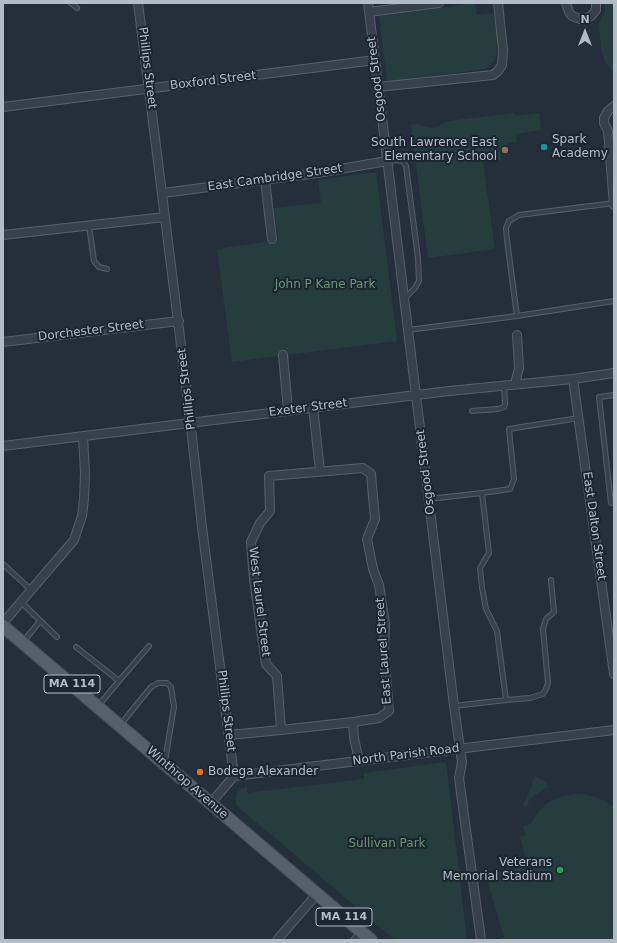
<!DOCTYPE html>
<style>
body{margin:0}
#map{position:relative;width:617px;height:943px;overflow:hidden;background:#23303b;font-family:"DejaVu Sans",sans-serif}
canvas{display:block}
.frame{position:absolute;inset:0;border:4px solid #b2bcc7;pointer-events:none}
.north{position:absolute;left:565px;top:12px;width:40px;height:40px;-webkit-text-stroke:3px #1c2630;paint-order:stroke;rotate:0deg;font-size:11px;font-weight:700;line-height:16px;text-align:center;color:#b2bcc7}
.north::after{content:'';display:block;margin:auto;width:14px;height:18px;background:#b2bcc7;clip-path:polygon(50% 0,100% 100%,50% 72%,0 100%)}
</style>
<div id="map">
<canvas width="617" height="943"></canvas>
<div class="frame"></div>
<div class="north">N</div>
</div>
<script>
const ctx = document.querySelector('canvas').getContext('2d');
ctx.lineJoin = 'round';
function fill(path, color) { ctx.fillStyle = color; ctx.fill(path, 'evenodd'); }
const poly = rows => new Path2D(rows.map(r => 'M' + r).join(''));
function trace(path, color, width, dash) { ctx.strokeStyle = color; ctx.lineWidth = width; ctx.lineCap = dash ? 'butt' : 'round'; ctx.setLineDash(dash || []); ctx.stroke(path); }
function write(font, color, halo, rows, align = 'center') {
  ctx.font = font + ' "DejaVu Sans",sans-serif'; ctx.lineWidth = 4; ctx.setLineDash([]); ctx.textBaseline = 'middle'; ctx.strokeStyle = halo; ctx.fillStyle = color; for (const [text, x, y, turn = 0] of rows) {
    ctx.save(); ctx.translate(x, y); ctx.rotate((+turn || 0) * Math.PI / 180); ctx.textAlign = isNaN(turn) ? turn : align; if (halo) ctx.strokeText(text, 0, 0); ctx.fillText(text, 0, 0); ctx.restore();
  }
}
const green = poly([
 [475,3,477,15,494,13,497,40,496,59,486,69,387,82,379,16],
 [605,3,614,3,614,73,605,62,601,49,599,23,605,11],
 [514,113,515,116,539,113,541,130,516,134,517,142,508,143,509,151,500,152,501,160,483,162,495,249,428,258,411,125,417,124,425,127,433,128,441,125,448,121],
 [376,172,397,341,232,362,217,249,278,240,274,208,321,203,318,180],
 [446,762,467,940,395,940,236,805,236,800,237,793,241,789,247,787,247,793,364,779,364,773],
 [535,776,545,782,548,786,528,801,529,802,526,806,523,804,526,800],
 [574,794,584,794,597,798,605,801,614,808,614,940,500,940,499,938,504,937,486,876,528,864,520,837,526,835,523,826,530,824,539,811,549,802,560,797]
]);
const service = poly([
 [71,3,77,8],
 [387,161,399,160,403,162,406,166,418,258,419,281,415,288,405,298],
 [89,226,94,261,99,267,107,269],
 [517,316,507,240,506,228,509,221,519,215,614,203],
 [408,330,517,316,614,301],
 [472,411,498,409,504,407,505,404,504,385],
 [429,499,482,493],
 [611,503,599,397,614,395],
 [3,564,31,590],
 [21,602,57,637],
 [23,642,40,621],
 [76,647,119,681,149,646],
 [506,700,530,698,543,694,546,689,548,683,543,629,546,619,554,612,551,580],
 [98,706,119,681],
 [454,706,506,700,497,631,486,609,482,588,480,568,489,553,482,493,510,489,514,479,509,429,579,418],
 [121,724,151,687,158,683,167,683,171,687,174,707,165,761],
 [353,940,359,933]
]);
const minor = poly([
 [138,3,188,401,202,527,234,776],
 [368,3,454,706,462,762,459,778,481,940],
 [566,3,569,12,572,16,580,19,584,19,591,16,596,10,596,3],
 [369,12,439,3],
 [378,87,493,75,498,71,502,65,503,50,498,3],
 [614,106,608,111,604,118,604,123,608,131,614,205],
 [3,107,375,60],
 [265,180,272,239],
 [163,193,317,173,387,161],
 [3,235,165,217],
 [3,342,179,321],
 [283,355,288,410],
 [573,379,614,674],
 [515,384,519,368,517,335],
 [313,407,320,471],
 [3,446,449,391,573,379,614,373],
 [3,623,74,540,82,516,84,499,85,474,83,436],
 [281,730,353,722],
 [229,735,281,730,277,676,266,664,254,580,251,542,260,523,270,511,269,476,363,468,371,474,375,519,367,539,373,569,379,585,385,624,384,653,389,711,379,718,353,722,354,738,359,761],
 [211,803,234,776,614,730],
 [277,940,317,894]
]);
const primary = poly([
 [3,626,371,940]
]);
const markers = [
 [544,147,4,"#0f9aa8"],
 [505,150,4,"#8d6e63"],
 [200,772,4,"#e8710a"],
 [560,870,4,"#2e9e5b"]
];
const shields = [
 [72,684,56],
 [344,917,56]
];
const shieldNames = [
 ["MA 114",72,684],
 ["MA 114",344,917]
];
const streetNames = [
 ["Phillips Street",147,68,83],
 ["Osgood Street",377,79,-97],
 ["Boxford Street",213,81,-7],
 ["East Cambridge Street",275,178,-8],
 ["Dorchester Street",91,331,-7],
 ["Phillips Street",187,389,-97],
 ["Exeter Street",308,408,-7],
 ["Osgood Street",426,472,-97],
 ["East Dalton Street",594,526,82],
 ["West Laurel Street",259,602,83],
 ["East Laurel Street",384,651,-94],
 ["Phillips Street",226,711,83],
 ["North Parish Road",406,755,-7],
 ["Winthrop Avenue",187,783,41]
];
const poiNames = [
 ["Spark",552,140],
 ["Academy",552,154],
 ["South Lawrence East",497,143,"right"],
 ["Elementary School",497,157,"right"],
 ["Bodega Alexander",208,772],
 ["Veterans",552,863,"right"],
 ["Memorial Stadium",552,877,"right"]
];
const parkNames = [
 ["John P Kane Park",325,285],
 ["Sullivan Park",387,844]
];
fill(green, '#263d3d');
trace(service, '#555f69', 6);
trace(minor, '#555f69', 10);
trace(primary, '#434d57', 14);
trace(service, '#37414b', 4);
trace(minor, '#37414b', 8);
trace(primary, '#55606b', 12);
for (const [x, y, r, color] of markers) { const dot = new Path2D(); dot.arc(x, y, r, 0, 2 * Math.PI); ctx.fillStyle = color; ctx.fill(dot); trace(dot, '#1c2630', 1.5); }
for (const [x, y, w] of shields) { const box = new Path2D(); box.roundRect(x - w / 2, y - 9, w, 18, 3); ctx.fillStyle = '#1c2630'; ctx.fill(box); trace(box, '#b2bcc7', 1); }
write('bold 11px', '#b2bcc7', null, shieldNames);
write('12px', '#b2bcc7', '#1c2630', streetNames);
write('12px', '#b2bcc7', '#1c2630', poiNames, 'left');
write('12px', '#6a9770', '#1c2630', parkNames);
</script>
